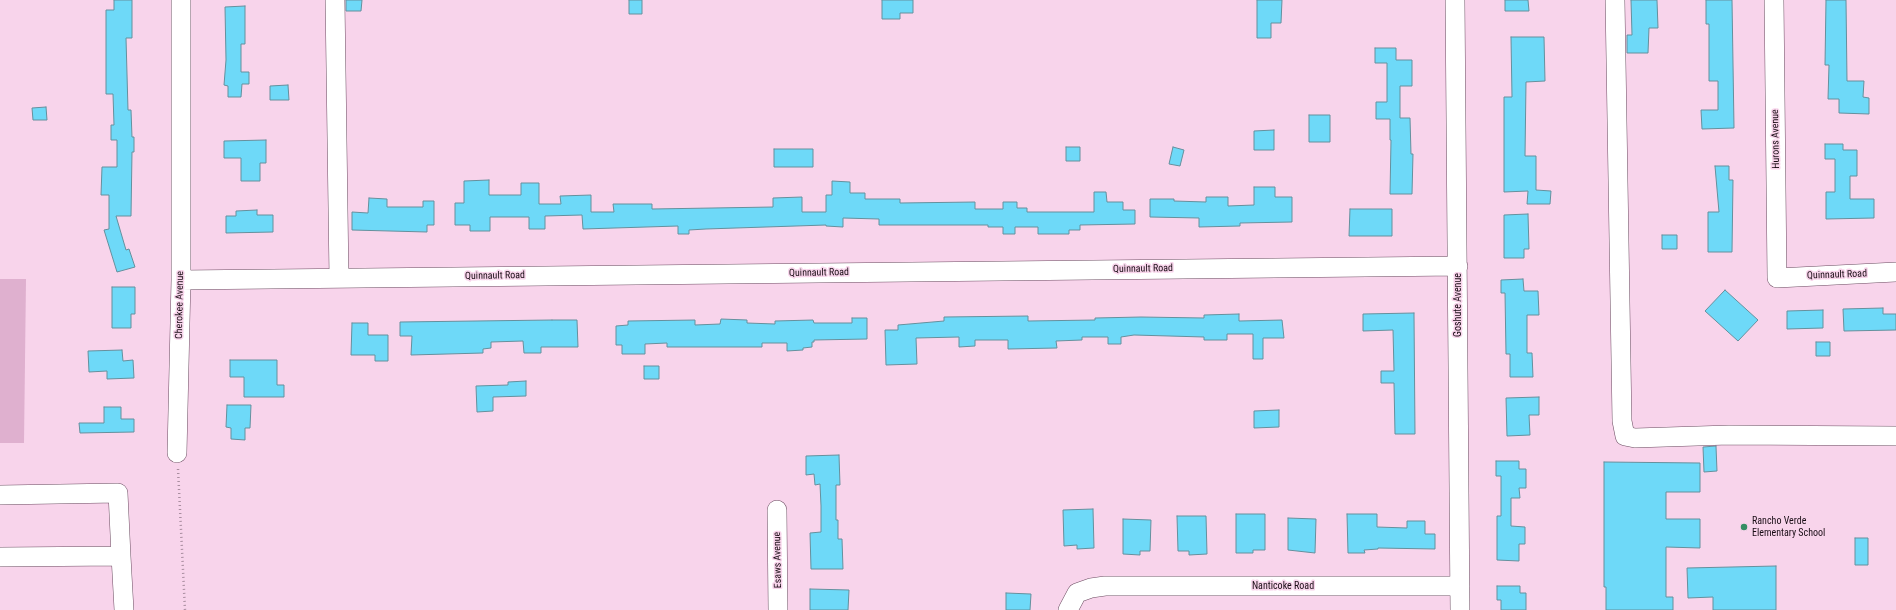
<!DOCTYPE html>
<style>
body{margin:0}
canvas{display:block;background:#f8d4eb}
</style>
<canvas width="1896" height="610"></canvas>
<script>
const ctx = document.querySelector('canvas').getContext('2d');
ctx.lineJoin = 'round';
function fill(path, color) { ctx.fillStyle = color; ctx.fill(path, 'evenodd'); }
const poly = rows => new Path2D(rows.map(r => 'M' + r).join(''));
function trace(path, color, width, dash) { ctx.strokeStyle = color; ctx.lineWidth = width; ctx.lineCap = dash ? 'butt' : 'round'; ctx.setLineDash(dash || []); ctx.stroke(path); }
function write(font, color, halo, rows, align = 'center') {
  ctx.font = font + ' "Roboto Condensed",sans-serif'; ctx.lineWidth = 3; ctx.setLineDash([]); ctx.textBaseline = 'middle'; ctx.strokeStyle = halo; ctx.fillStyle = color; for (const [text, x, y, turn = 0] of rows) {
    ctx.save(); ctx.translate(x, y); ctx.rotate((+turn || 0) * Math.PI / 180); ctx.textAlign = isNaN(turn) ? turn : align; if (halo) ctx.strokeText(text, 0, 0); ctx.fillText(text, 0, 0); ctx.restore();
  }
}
const green = poly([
 [26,279,24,443,0,443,0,279]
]);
const building = poly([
 [114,0,132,0,132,38,126,38,128,110,131,110,132,137,134,137,134,152,132,152,131,216,116,216,126,250,129,249,135,267,117,272,104,230,109,229,109,195,101,195,102,167,117,167,117,140,111,140,111,125,114,125,113,94,106,94,106,10,114,10,114,0],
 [346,0,362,0,361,11,346,11,346,0],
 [629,0,642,0,642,14,629,14,629,0],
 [882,0,913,0,913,13,900,13,900,19,882,19,882,0],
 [1257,0,1282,0,1281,23,1271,23,1271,38,1257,38,1257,0],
 [1505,0,1528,0,1529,11,1505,11,1505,0],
 [1631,0,1657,0,1658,28,1649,28,1648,53,1627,53,1627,35,1632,35,1631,0],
 [1706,0,1732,0,1734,128,1702,129,1701,110,1718,110,1718,81,1709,81,1709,24,1706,24,1706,0],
 [1826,0,1846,0,1847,81,1864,81,1863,97,1869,98,1869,114,1839,113,1839,99,1828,99,1829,65,1825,65,1826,0],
 [245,6,245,44,241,44,241,72,249,72,249,84,242,84,241,97,228,97,228,86,224,85,226,60,225,7,245,6],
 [1511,37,1544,37,1545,81,1526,82,1525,156,1536,156,1536,190,1551,191,1550,204,1527,204,1528,191,1504,192,1504,97,1512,97,1511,37],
 [1375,48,1396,48,1396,60,1412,60,1412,86,1400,86,1400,118,1410,118,1411,154,1413,154,1412,194,1390,194,1391,140,1390,140,1390,119,1376,119,1376,102,1387,102,1387,63,1375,63,1375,48],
 [288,85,289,100,270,100,270,86,288,85],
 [46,107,47,120,33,120,32,108,46,107],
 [1309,115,1330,115,1330,142,1309,142,1309,115],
 [1274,130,1274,150,1254,150,1254,131,1274,130],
 [266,140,266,163,260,163,260,181,241,181,241,158,224,158,224,141,266,140],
 [1825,144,1843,144,1843,150,1857,150,1857,176,1850,176,1850,199,1874,199,1874,218,1826,219,1826,192,1835,192,1835,159,1825,159,1825,144],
 [1066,147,1080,147,1080,161,1066,161,1066,147],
 [1173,147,1184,150,1180,166,1169,164,1173,147],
 [774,149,813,149,813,167,774,167,774,149],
 [1715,166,1729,166,1729,180,1733,180,1732,252,1708,252,1708,212,1719,212,1715,166],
 [489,180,489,195,521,195,521,183,539,183,539,204,561,204,560,196,591,195,591,212,614,212,613,204,652,204,652,209,773,207,773,198,802,197,802,212,826,212,826,195,832,195,832,181,850,182,850,193,865,193,865,199,900,199,900,203,975,202,975,209,1003,209,1003,202,1017,202,1017,208,1027,208,1027,212,1094,212,1094,192,1106,192,1107,202,1123,202,1123,210,1135,210,1135,224,1080,225,1080,230,1069,230,1069,234,1038,234,1038,227,1015,227,1015,234,1003,234,1003,227,988,227,988,225,879,225,879,219,843,218,843,227,826,226,826,225,706,229,689,230,689,234,678,234,678,226,583,229,582,215,545,216,545,229,529,229,529,217,490,217,490,231,470,231,470,225,455,225,455,203,464,203,464,181,489,180],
 [1254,187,1275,187,1275,197,1292,197,1292,222,1240,223,1240,226,1199,227,1199,218,1150,217,1150,199,1174,199,1174,201,1206,202,1206,197,1228,197,1228,206,1254,205,1254,187],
 [369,198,387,199,387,207,423,207,423,201,434,201,434,225,427,225,427,232,352,230,352,212,368,213,369,198],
 [1350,209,1392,209,1392,236,1349,236,1350,209],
 [257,210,257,215,273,215,273,232,226,233,226,216,236,216,236,211,257,210],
 [1528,214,1529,249,1524,249,1524,258,1504,258,1504,215,1528,214],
 [1662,235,1677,235,1677,249,1662,249,1662,235],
 [1523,279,1524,291,1538,291,1539,315,1527,315,1527,353,1532,353,1533,377,1510,377,1510,354,1506,354,1505,293,1501,293,1501,280,1523,279],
 [112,287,135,287,135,314,131,314,131,328,112,328,112,287],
 [1725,290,1758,320,1738,341,1705,311,1725,290],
 [1883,308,1883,314,1896,314,1896,330,1844,331,1843,309,1883,308],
 [1823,310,1823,328,1787,329,1787,311,1823,310],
 [1414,313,1415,434,1395,434,1394,383,1381,383,1381,371,1394,371,1393,330,1363,331,1363,314,1414,313],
 [1239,314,1239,321,1282,320,1284,338,1263,338,1263,359,1253,359,1253,334,1227,334,1227,340,1204,340,1204,337,1134,335,1121,337,1121,344,1108,344,1108,337,1082,337,1082,340,1056,341,1057,348,1008,349,1008,340,975,340,975,346,959,347,959,337,916,338,917,364,886,365,885,330,898,330,898,325,944,321,944,317,1028,316,1028,321,1095,320,1095,318,1141,317,1204,318,1204,315,1239,314],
 [852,318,867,318,867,339,814,340,814,342,812,342,812,347,803,348,803,350,787,351,787,343,762,343,762,347,667,347,667,343,645,344,645,354,622,354,622,345,616,345,616,326,628,325,628,321,695,320,695,325,720,324,721,319,747,320,747,323,775,324,775,321,813,320,814,323,852,323,852,318],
 [552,320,577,320,578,347,541,347,541,353,524,353,523,341,491,342,491,348,483,349,483,353,411,355,412,336,400,336,400,322,552,320],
 [352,323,368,323,368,335,388,335,388,361,375,361,375,355,351,355,352,323],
 [1816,342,1830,342,1830,356,1816,356,1816,342],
 [122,350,123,361,133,360,134,378,107,379,107,371,89,372,88,351,122,350],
 [230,360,277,360,277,385,284,385,284,397,244,397,244,377,230,377,230,360],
 [644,366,659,366,659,379,644,379,644,366],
 [526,381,526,396,493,397,493,411,477,412,476,386,508,385,508,382,526,381],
 [1539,397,1539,415,1529,415,1530,435,1507,436,1506,398,1539,397],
 [227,405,251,405,250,428,245,428,245,440,231,439,231,428,226,427,227,405],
 [104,407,121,407,121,419,134,419,134,432,80,433,79,423,104,423,104,407],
 [1279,410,1279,427,1254,428,1254,411,1279,410],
 [1716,446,1717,471,1704,472,1703,447,1716,446],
 [839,455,840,485,836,485,836,520,838,520,838,539,842,539,843,569,811,569,810,533,821,532,821,506,820,484,815,485,814,474,806,475,806,456,839,455],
 [1496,461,1519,461,1519,469,1526,469,1526,488,1519,488,1520,498,1511,498,1511,526,1525,527,1525,544,1519,544,1519,561,1497,560,1497,516,1501,516,1501,476,1496,476,1496,461],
 [1604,462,1700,463,1700,492,1666,492,1666,519,1700,519,1700,548,1666,547,1666,597,1673,597,1673,610,1606,610,1606,587,1604,587,1604,462],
 [1093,509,1094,548,1077,549,1077,545,1064,546,1063,510,1093,509],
 [1236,514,1265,514,1265,550,1253,550,1253,553,1236,553,1236,514],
 [1347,514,1377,514,1377,527,1407,528,1407,521,1425,521,1425,534,1435,534,1435,549,1378,548,1378,549,1364,550,1365,553,1348,553,1347,514],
 [1177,516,1206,516,1207,554,1189,555,1189,551,1178,551,1177,516],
 [1288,518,1316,519,1315,553,1288,550,1288,518],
 [1123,519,1151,520,1150,551,1140,551,1140,555,1123,554,1123,519],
 [1855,538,1868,538,1868,565,1855,565,1855,538],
 [1776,566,1776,610,1713,610,1713,597,1688,598,1687,568,1776,566],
 [1497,586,1520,586,1520,593,1526,593,1526,610,1501,610,1501,600,1497,600,1497,586],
 [810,589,849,590,848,610,810,610,810,589],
 [1006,593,1031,594,1030,610,1006,610,1006,593]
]);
const path = poly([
 [178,469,185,610]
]);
const minor = poly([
 [335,0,339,278],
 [1455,0,1460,610],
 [1615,0,1622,421,1625,436,1635,438,1729,435,1896,436],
 [1774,0,1777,278,1896,272],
 [181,280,1458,266],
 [177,453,181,280,181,0],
 [0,495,118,493,121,556,0,557],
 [777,510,778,610],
 [121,556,124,610],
 [1068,610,1077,593,1091,588,1105,586,1460,586]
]);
const markers = [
 [1744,527,4,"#358e63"]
];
const streetNames = [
 ["Hurons Avenue",1776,139,-91],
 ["Quinnault Road",1143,269,-1],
 ["Quinnault Road",819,273,-1],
 ["Quinnault Road",1837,275,-2],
 ["Quinnault Road",495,276,-1],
 ["Cherokee Avenue",180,305,-89],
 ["Goshute Avenue",1458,305,-90],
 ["Esaws Avenue",778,560,-91],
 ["Nanticoke Road",1283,586]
];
const poiNames = [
 ["Rancho Verde",1752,521],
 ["Elementary School",1752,533]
];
fill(green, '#dfb0cf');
fill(building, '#6ed9f8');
trace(building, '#65909d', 1);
trace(minor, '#6b4c61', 20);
trace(path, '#aa8ea0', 2.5, [1, 3]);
trace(minor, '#fff', 19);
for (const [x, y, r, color] of markers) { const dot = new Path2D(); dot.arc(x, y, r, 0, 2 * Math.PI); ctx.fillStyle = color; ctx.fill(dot); trace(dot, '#f8d4eb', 1.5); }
write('10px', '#190d15', '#f8d4eb', streetNames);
write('10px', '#190d15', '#f8d4eb', poiNames, 'left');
</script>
